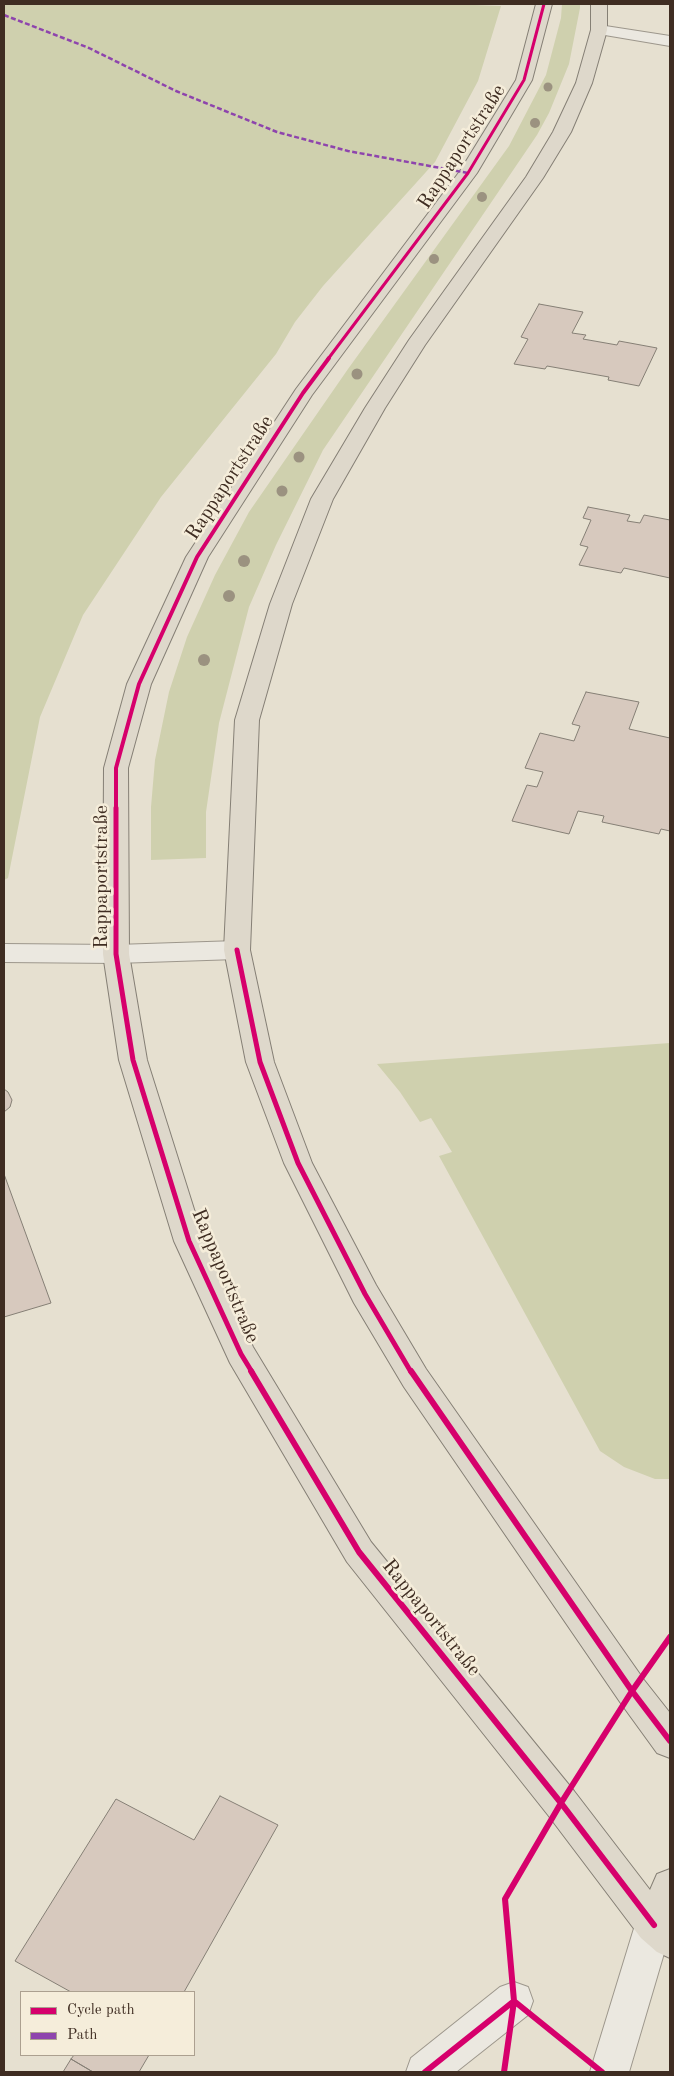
<!DOCTYPE html>
<meta charset="utf-8">
<style>
body{margin:0}
#map{position:relative;width:674px;height:2076px;overflow:hidden;background:#e6e0d0;font-family:"Old Standard TT",serif}
canvas{display:block}
.frame{position:absolute;inset:0;border:5px solid #3f2d22;pointer-events:none}
.legend{position:absolute;left:20px;top:1991px;width:175px;height:65px;box-sizing:border-box;background:#f5edda;border:1px solid #aca090;margin:0;padding:6px 9px;list-style:none;font-size:15px;color:#3f2d22}
.legend li{display:flex;align-items:center;gap:10px;height:25px}
.legend b{width:25px;border:1px solid #aca090}
</style>
<div id="map">
<canvas width="674" height="2076"></canvas>
<div class="frame"></div>
<ul class="legend">
<li><b style="height:6px;background:#d6006c"></b>Cycle path</li>
<li><b style="height:6px;background:#8e44ad"></b>Path</li>
</ul>
</div>
<script>
const ctx = document.querySelector('canvas').getContext('2d');
ctx.lineJoin = 'round';
function fill(path, color) { ctx.fillStyle = color; ctx.fill(path, 'evenodd'); }
const poly = rows => new Path2D(rows.map(r => 'M' + r).join(''));
function trace(path, color, width, dash) { ctx.strokeStyle = color; ctx.lineWidth = width; ctx.lineCap = dash ? 'butt' : 'round'; ctx.setLineDash(dash || []); ctx.stroke(path); }
function write(font, color, halo, rows, align = 'center') {
  ctx.font = font + ' "Old Standard TT",serif'; ctx.lineWidth = 5; ctx.setLineDash([]); ctx.textBaseline = 'middle'; ctx.strokeStyle = halo; ctx.fillStyle = color; for (const [text, x, y, turn = 0] of rows) {
    ctx.save(); ctx.translate(x, y); ctx.rotate((+turn || 0) * Math.PI / 180); ctx.textAlign = isNaN(turn) ? turn : align; if (halo) ctx.strokeText(text, 0, 0); ctx.fillText(text, 0, 0); ctx.restore();
  }
}
const green = poly([
 [4,4,449,4,501,6,478,81,435,162,323,286,295,322,276,354,161,497,83,615,40,717,8,878,4,880],
 [562,4,580,4,580,8,569,64,549,113,537,135,323,450,276,545,249,607,219,723,206,812,206,858,151,860,151,807,155,760,169,692,187,637,215,575,249,512,348,369,509,146,546,75,561,18],
 [670,1043,670,1479,655,1479,624,1467,600,1451,439,1156,452,1152,431,1118,420,1122,400,1092,377,1064]
]);
const building = poly([
 [539,304,583,312,572,333,586,335,583,339,617,345,619,341,657,348,639,386,608,380,609,377,547,366,545,369,514,364,528,339,521,337,539,304],
 [588,507,630,515,627,521,640,523,644,515,670,520,670,578,624,568,621,573,579,565,588,547,580,545,591,520,583,518,588,507],
 [586,692,639,702,629,729,670,738,670,831,661,829,659,834,602,822,604,816,578,811,569,834,512,821,527,785,537,787,543,772,525,768,540,733,574,741,580,726,572,724,586,692],
 [4,1089,8,1092,12,1100,10,1107,4,1112,4,1089],
 [4,1174,51,1303,4,1317,4,1174],
 [220,1796,278,1825,184,1992,71,1992,15,1961,116,1799,194,1840,220,1796],
 [74,2055,149,2055,139,2072,93,2072,71,2059,74,2055],
 [71,2059,93,2072,63,2072,71,2059]
]);
const minor = poly([
 [599,25,670,36,670,46,593,33,591,30,593,27,599,25],
 [237,941,246,943,250,950,246,957,237,959,116,963,4,962,4,944,116,945,237,941],
 [654,1906,667,1912,670,1919,670,1933,629,2072,590,2072,635,1925,641,1912,654,1906],
 [514,1982,528,1987,533,2001,528,2015,456,2072,406,2072,411,2058,500,1987,514,1982]
]);
const major = poly([
 [536,4,552,4,532,80,477,173,312,395,208,557,151,684,128,768,129,954,147,1060,204,1241,253,1347,371,1542,574,1791,650,1890,657,1874,670,1869,670,1958,657,1952,641,1938,548,1815,347,1562,230,1363,174,1241,119,1060,103,954,104,768,127,684,186,557,296,389,460,171,516,80,536,4],
 [591,4,607,4,607,30,592,83,571,132,543,178,425,345,385,408,333,499,292,604,259,720,250,950,274,1062,312,1163,376,1285,426,1369,644,1680,670,1713,670,1758,657,1753,620,1702,404,1387,354,1303,284,1163,246,1062,224,950,235,720,270,604,311,499,365,408,409,340,526,177,553,132,576,83,591,30,591,4]
]);
const quiet = poly([
 [4,15,89,48,176,91,277,132,348,151,468,173]
]);
const cyclewayFar3 = poly([
 [328,359,468,173,524,80,544,4]
]);
const cyclewayFar2 = poly([
 [116,809,116,768,139,684,197,557,303,393,329,358]
]);
const cyclewayFar1 = poly([
 [116,808,116,954,133,1060,189,1241,241,1354,252,1372],
 [237,950,260,1062,298,1163,365,1294,411,1372]
]);
const cycleway = poly([
 [251,1371,359,1552,561,1803,654,1925],
 [411,1371,632,1691,670,1741],
 [514,2001,602,2072],
 [425,2072,514,2001],
 [504,2072,514,2001,505,1899,561,1803,632,1691,670,1637]
]);
const trees = [
 [548,87,4.5],
 [535,123,5],
 [482,197,5],
 [434,259,5],
 [357,374,5.5],
 [299,457,5.5],
 [282,491,5.5],
 [244,561,6],
 [229,596,6],
 [204,660,6]
];
const streetNames = [
 ["Rappaportstraße",462,147,-57],
 ["Rappaportstraße",230,478,-57],
 ["Rappaportstraße",102,877,-90],
 ["Rappaportstraße",225,1276,67],
 ["Rappaportstraße",431,1618,51]
];
fill(green, '#cfd0ae');
fill(building, '#d7c9be');
trace(building, '#857f75', 1);
trace(minor, '#9d978c', 2);
trace(major, '#857f75', 2);
fill(minor, '#ebe8e0');
fill(major, '#ded8cb');
trace(quiet, '#8e44ad', 2.5, [5, 2.5]);
trace(cyclewayFar3, '#d6006c', 3);
trace(cyclewayFar2, '#d6006c', 4);
trace(cyclewayFar1, '#d6006c', 5);
trace(cycleway, '#d6006c', 6);
ctx.fillStyle = '#9b9280';
for (const [x, y, r] of trees) { ctx.beginPath(); ctx.arc(x, y, r, 0, 2 * Math.PI); ctx.fill(); }
write('20px', '#3f2d22', '#f5edda', streetNames);
</script>
